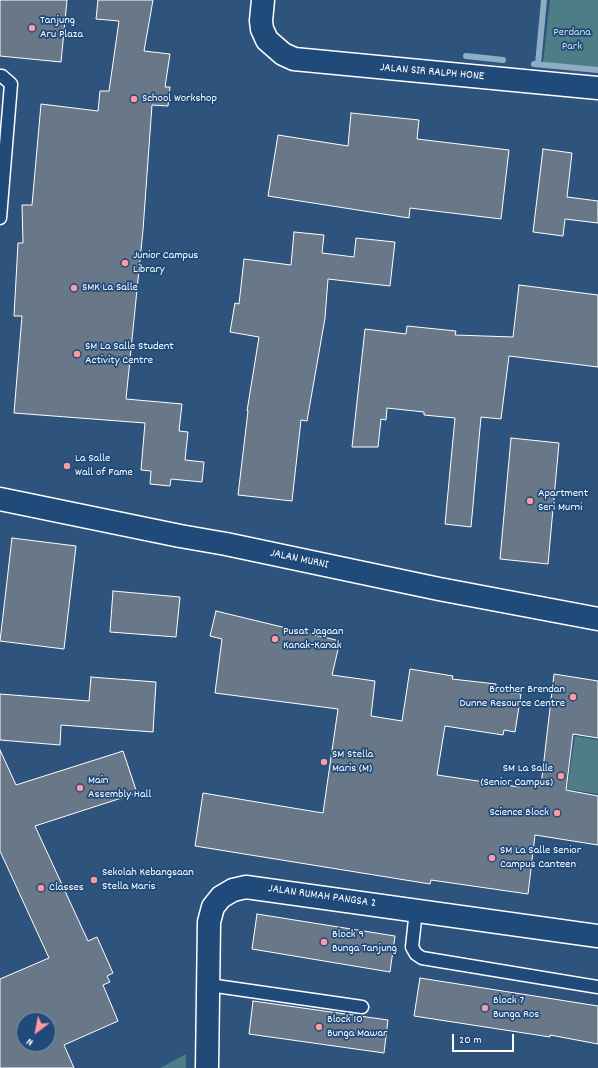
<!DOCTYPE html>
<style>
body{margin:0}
#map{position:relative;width:598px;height:1068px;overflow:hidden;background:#2e537d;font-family:Dekko,sans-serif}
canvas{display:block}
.north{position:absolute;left:16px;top:1012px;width:40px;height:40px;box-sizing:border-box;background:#1f4a7a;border:1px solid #7992af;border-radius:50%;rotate:212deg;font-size:11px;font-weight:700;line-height:16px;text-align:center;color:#fff}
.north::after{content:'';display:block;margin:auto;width:14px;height:18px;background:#ff9aa2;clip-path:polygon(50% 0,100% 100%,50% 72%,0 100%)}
.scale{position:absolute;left:452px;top:1034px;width:62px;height:18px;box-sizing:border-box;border:2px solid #fff;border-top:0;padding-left:5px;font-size:12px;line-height:14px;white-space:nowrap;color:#fff;-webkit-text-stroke:3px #1f4a7a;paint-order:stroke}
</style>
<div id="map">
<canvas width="598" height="1068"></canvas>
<div class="north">N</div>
<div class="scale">20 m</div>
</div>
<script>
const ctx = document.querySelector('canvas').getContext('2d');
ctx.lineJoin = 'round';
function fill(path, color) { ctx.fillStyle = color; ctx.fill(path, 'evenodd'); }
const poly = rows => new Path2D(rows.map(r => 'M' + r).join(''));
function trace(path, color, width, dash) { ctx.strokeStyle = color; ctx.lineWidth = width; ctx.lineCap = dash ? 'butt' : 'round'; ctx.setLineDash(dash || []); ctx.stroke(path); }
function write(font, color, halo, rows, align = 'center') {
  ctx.font = font + ' Dekko,sans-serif'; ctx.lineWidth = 3.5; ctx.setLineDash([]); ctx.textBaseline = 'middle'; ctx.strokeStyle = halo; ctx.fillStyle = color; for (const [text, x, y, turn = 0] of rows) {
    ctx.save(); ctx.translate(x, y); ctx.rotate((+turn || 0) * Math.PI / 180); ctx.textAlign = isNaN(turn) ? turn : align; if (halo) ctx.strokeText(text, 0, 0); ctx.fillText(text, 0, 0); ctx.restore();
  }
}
const green = poly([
 [550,0,598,0,598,68,543,63],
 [575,736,598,740,598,794,567,789],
 [186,1054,186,1068,160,1068]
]);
const stream = poly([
 [466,56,503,60],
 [534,64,598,70],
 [538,64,544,0]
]);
const building = poly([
 [0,0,67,0,61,62,0,56,0,0],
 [98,0,153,0,144,51,170,54,165,87,170,87,168,106,152,105,143,230,126,399,182,404,179,431,188,432,185,460,204,462,202,482,171,479,170,486,150,484,151,471,141,470,145,423,14,413,22,316,14,316,18,243,23,243,22,205,32,205,41,104,98,111,100,91,109,91,119,21,96,19,98,0],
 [351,113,419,120,417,139,509,150,501,219,410,208,409,218,268,196,278,135,348,146,351,113],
 [543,149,572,153,567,197,598,201,598,223,565,219,563,236,533,232,543,149],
 [294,232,324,235,322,253,354,257,356,238,395,242,390,286,328,279,325,318,307,421,301,420,292,501,238,495,248,411,247,411,259,337,230,332,235,303,239,304,244,259,291,265,294,232],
 [519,285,598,295,598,367,509,356,501,419,481,417,471,527,445,524,455,418,424,415,424,412,387,408,386,420,381,419,378,447,352,447,365,329,406,334,407,326,456,331,455,335,513,337,519,285],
 [511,438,559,443,548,564,500,559,511,438],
 [12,538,76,546,64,649,0,641,12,538],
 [113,591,180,597,176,637,110,632,113,591],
 [216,611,340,641,332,675,375,681,371,716,402,721,410,669,453,676,452,679,496,684,495,691,521,694,515,732,504,730,503,735,445,726,437,775,519,787,519,783,541,786,554,674,598,681,598,738,573,734,566,790,598,796,598,845,535,835,528,894,431,880,430,884,195,846,203,793,323,813,338,709,215,693,222,639,210,636,216,611],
 [91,677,156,682,153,732,61,725,60,745,0,740,0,694,89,701,91,677],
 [0,750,16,785,123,751,137,793,35,826,88,941,97,937,113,973,107,976,110,982,103,985,118,1021,64,1045,74,1068,0,1068,0,979,49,958,0,851,0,750],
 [24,1020,48,1020,48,1044,24,1044,24,1020],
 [257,914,395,936,390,972,252,949,257,914],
 [420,978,598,1006,598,1044,550,1035,550,1037,414,1016,420,978],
 [253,1001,388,1020,384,1053,249,1034,253,1001]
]);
const lane = poly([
 [0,76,2,76,11,84,0,218],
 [416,910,412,947,416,954,422,958,598,987],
 [209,985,362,1007]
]);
const street = poly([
 [263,0,261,21,262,29,267,40,283,54,294,59,598,88],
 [0,499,180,536,226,544,439,589,598,619],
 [207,1068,209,922,213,907,221,897,233,890,246,887,598,936]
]);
const markers = [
 [32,28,4,"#ff9aa2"],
 [134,99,4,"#ff9aa2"],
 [125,263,4,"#ff9aa2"],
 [74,288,4,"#ff9aa2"],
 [77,354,4,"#ff9aa2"],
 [67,466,4,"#ff9aa2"],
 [530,501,4,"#ff9aa2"],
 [275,639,4,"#ff9aa2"],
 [573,697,4,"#ff9aa2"],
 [324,762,4,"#ff9aa2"],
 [561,776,4,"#ff9aa2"],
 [80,788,4,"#ff9aa2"],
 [557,813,4,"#ff9aa2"],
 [492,858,4,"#ff9aa2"],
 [94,880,4,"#ff9aa2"],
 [41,888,4,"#ff9aa2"],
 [324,942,4,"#ff9aa2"],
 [485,1008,4,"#ff9aa2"],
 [319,1027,4,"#ff9aa2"]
];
const poiNames = [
 ["Tanjung",40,21],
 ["Aru Plaza",40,35],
 ["School Workshop",142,99],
 ["Junior Campus",133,256],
 ["Library",133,270],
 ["SMK La Salle",82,288],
 ["SM La Salle Student",85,347],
 ["Activity Centre",85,361],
 ["La Salle",75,459],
 ["Wall of Fame",75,473],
 ["Apartment",538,494],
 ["Seri Murni",538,508],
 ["Pusat Jagaan",283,632],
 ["Kanak-Kanak",283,646],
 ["Brother Brendan",565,690,"right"],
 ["Dunne Resource Centre",565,704,"right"],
 ["SM Stella",332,755],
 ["Maris (M)",332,769],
 ["SM La Salle",553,769,"right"],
 ["(Senior Campus)",553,783,"right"],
 ["Main",88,781],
 ["Assembly Hall",88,795],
 ["Science Block",549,813,"right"],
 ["SM La Salle Senior",500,851],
 ["Campus Canteen",500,865],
 ["Sekolah Kebangsaan",102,873],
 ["Stella Maris",102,887],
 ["Classes",49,888],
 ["Block 9",332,935],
 ["Bunga Tanjung",332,949],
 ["Block 7",493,1001],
 ["Bunga Ros",493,1015],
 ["Block 10",327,1020],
 ["Bunga Mawar",327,1034]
];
const parkNames = [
 ["Perdana",572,33],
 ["Park",572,47]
];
const streetNames = [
 ["JALAN SIR RALPH HONE",432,73,5],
 ["JALAN MURNI",299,560,12],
 ["JALAN RUMAH PANGSA 2",322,897,8]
];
fill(green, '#4e7d88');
trace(stream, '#8dadc5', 6);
fill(building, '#697888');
trace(building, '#fff', 1);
trace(lane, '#fff', 15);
trace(street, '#fff', 25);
trace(lane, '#1f4a7a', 12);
trace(street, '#1f4a7a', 22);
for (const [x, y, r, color] of markers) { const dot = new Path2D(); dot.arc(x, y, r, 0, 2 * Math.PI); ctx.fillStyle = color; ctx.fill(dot); trace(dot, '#1f4a7a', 1.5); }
write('12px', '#fff', '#1f4a7a', poiNames, 'left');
write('12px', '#d3dee1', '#1f4a7a', parkNames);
write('12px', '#fff', '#1f4a7a', streetNames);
</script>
